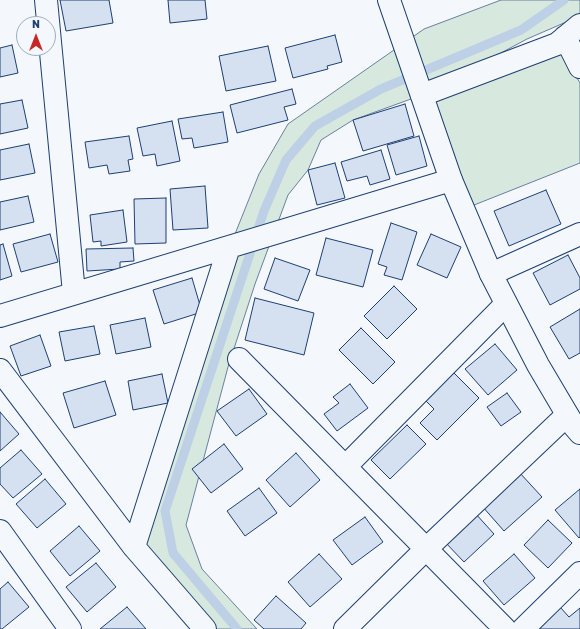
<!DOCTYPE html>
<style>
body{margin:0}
#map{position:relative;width:580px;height:629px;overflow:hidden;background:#f4f7fb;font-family:Rubik,sans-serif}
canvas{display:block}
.north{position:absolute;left:16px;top:16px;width:40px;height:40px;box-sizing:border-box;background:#f4f7fb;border:1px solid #9eadc5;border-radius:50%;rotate:0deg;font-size:11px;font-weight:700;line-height:16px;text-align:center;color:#1d3f73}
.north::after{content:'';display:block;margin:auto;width:14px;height:18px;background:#c62828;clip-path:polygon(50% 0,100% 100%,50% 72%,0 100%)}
</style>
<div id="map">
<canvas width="580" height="629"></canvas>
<div class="north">N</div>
</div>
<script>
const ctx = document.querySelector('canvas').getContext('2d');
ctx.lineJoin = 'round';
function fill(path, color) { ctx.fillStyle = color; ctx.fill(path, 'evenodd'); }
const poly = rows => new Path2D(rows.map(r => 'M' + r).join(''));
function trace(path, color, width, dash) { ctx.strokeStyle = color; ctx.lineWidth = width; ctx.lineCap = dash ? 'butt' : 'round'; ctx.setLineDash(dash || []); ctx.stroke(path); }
const green = poly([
 [501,0,580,0,580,16,527,39,426,93,557,44,580,83,580,163,464,209,422,95,353,120,321,140,308,170,288,195,255,284,228,367,186,525,202,569,257,629,205,629,127,538,225,259,259,174,288,124,424,29,501,0]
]);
const stream = poly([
 [237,629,173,553,165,511,264,211,286,160,315,126,381,89,521,30,564,0]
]);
const building = poly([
 [60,0,109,0,113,23,66,31,60,0],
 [168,0,205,0,207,19,170,23,168,0],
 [335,35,342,62,327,66,328,69,293,78,285,48,335,35],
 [12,45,18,73,0,77,0,48,12,45],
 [268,46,276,81,226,91,219,56,268,46],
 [292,89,296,104,284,107,288,120,237,133,230,105,292,89],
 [22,100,28,128,0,134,0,104,22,100],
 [405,104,414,136,363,151,353,120,405,104],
 [223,112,228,142,194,148,192,138,182,139,178,119,223,112],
 [172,121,180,161,157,166,155,154,143,156,137,128,172,121],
 [129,136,133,159,128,160,130,171,109,174,107,165,89,168,85,142,129,136],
 [419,136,427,166,396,175,387,145,419,136],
 [29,144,35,173,0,180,0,150,29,144],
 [381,150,390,179,370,185,367,176,347,181,341,162,381,150],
 [335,163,345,198,317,205,308,170,335,163],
 [205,186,208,228,173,230,170,189,205,186],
 [546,190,561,224,509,246,494,211,546,190],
 [28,196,34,222,0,230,0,202,28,196],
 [166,198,166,243,135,244,134,199,166,198],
 [123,210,127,242,101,246,101,241,93,242,90,215,123,210],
 [391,223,417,232,402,280,384,275,387,267,378,264,391,223],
 [50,234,58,262,21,272,13,244,50,234],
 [431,234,461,247,447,278,417,265,431,234],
 [326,238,373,250,363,287,316,275,326,238],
 [3,244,12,276,0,280,0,245,3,244],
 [133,248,134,261,120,262,120,269,87,271,86,249,133,248],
 [568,255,580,278,580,289,550,305,533,273,568,255],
 [275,258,310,270,298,301,264,289,275,258],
 [192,278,202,312,164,324,153,290,192,278],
 [394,286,417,309,387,339,364,316,394,286],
 [255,298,314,313,304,355,245,340,255,298],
 [580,309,580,353,569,359,550,327,580,309],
 [145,318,151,347,116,354,110,325,145,318],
 [94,326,100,354,65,361,59,332,94,326],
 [361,328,395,362,373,384,339,350,361,328],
 [40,335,51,366,21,376,10,346,40,335],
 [495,344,517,370,488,395,465,369,495,344],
 [453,372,479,398,437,440,420,423,434,409,425,400,453,372],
 [162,374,168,403,133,410,128,381,162,374],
 [105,381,116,415,74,428,63,393,105,381],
 [350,384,368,408,337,431,324,414,339,403,333,397,350,384],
 [249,389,267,414,236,436,217,411,249,389],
 [507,393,521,412,501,426,487,407,507,393],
 [0,412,19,434,0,451,0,412],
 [407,425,426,444,390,479,371,460,407,425],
 [224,444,243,469,211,493,192,469,224,444],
 [21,450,42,474,13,498,0,484,0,468,21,450],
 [296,453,320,480,290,507,266,480,296,453],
 [519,472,542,497,504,531,482,506,519,472],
 [45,479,66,504,37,528,16,504,45,479],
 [259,488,277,513,245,536,227,511,259,488],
 [580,489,580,537,579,538,555,510,580,489],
 [475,513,494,534,464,562,445,542,475,513],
 [365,517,383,542,352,565,333,540,365,517],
 [548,520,572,543,548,568,524,545,548,520],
 [79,526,100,551,70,576,50,551,79,526],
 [319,554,342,579,310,607,288,582,319,554],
 [514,554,535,578,504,605,483,581,514,554],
 [96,563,116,587,87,612,66,587,96,563],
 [8,582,29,607,2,629,0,629,0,589,8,582],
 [276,596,306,623,301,629,264,629,254,620,276,596],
 [127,607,146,629,100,629,127,607],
 [560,607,569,617,580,608,580,629,536,629,560,607]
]);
const minor = poly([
 [46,0,74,293],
 [565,37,580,67],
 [422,95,557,44,580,25],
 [491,274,580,234],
 [0,316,451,180],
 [239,359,505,629],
 [0,370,134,547,205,629],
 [345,467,506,304],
 [0,531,70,629],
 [134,547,229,247],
 [345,629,425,550,567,415],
 [523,629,580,573]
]);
const tertiary = poly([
 [389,0,451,180,491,274,538,365,574,426,580,433]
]);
fill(green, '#d7e8df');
trace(green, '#687fa3', 1);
trace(stream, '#bed0e5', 9);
fill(building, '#d5e0f0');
trace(building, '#1d3f73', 1);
trace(minor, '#1d3f73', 24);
trace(tertiary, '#1d3f73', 24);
trace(minor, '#f4f7fb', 22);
trace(tertiary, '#f4f7fb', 22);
</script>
